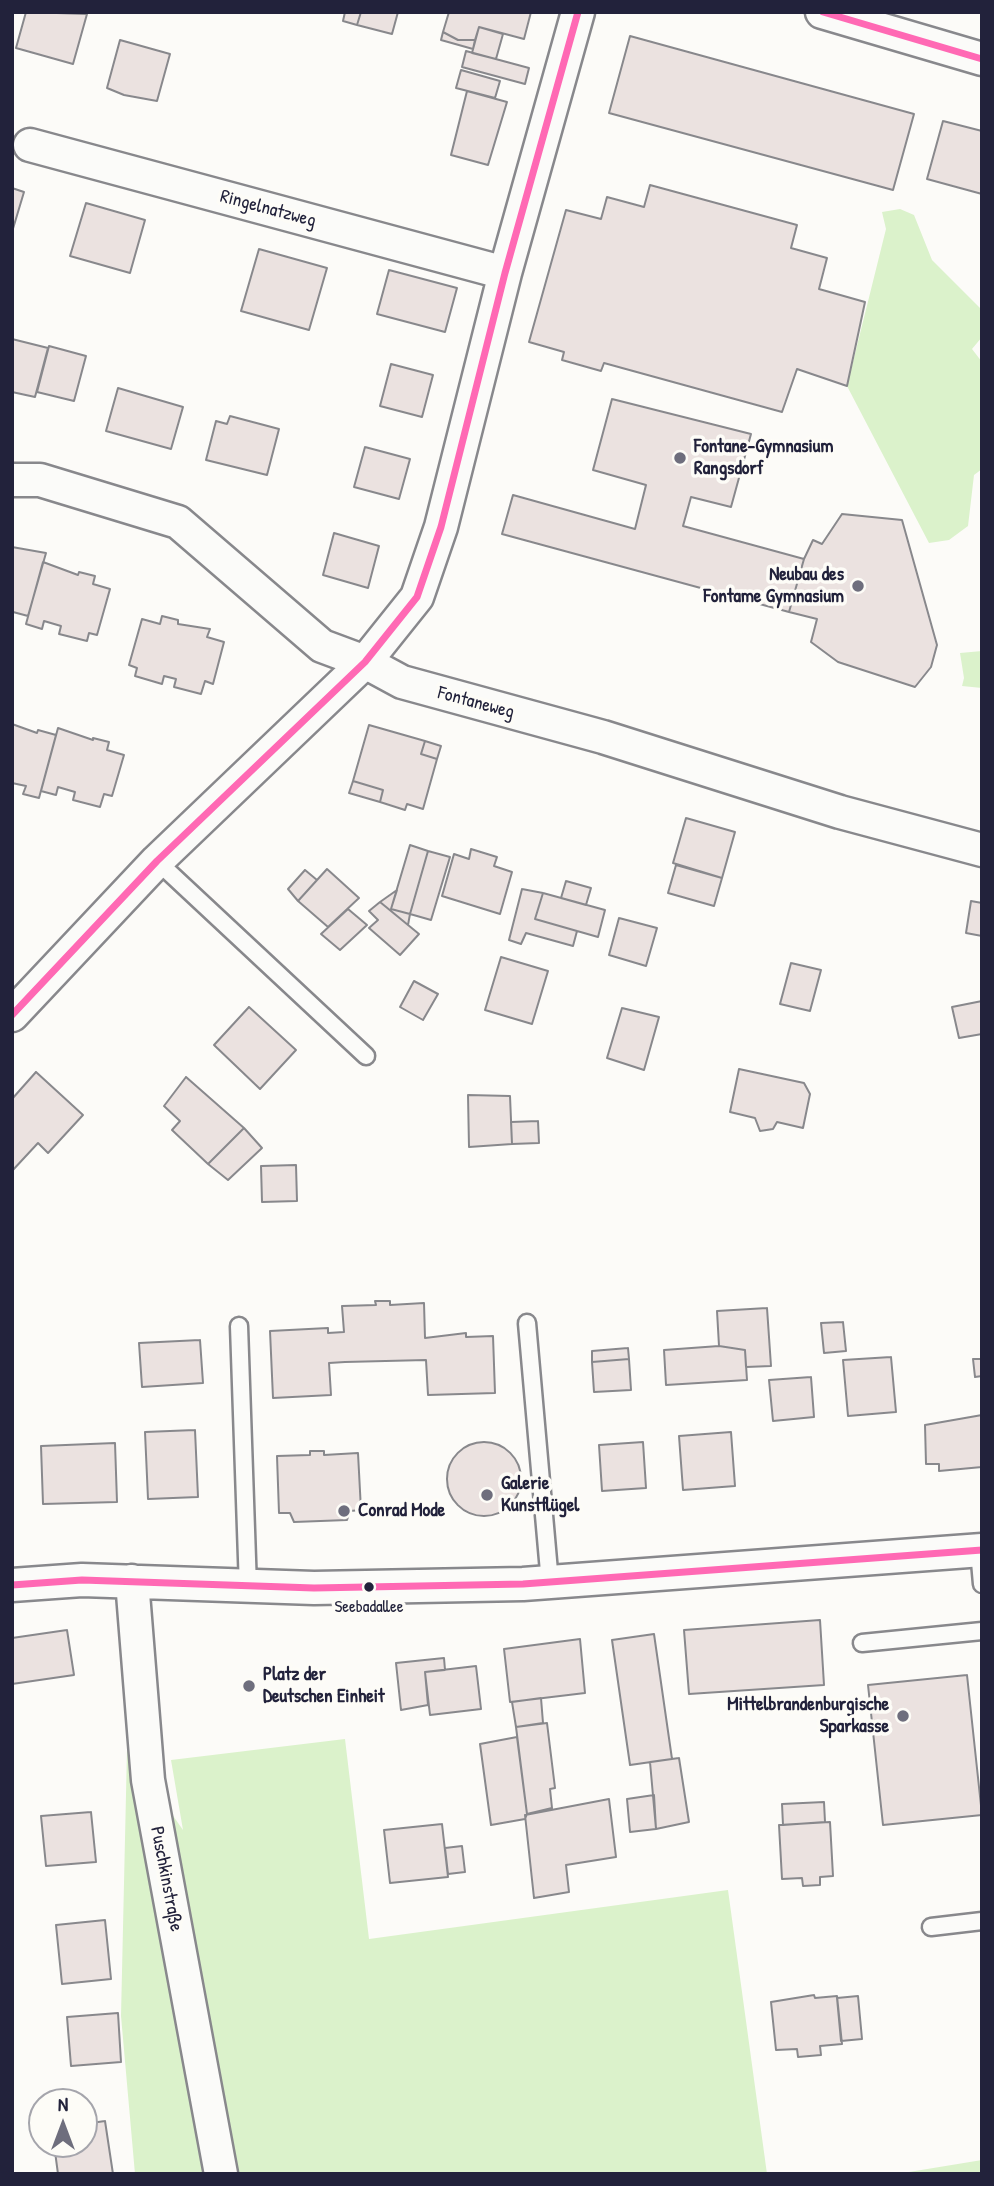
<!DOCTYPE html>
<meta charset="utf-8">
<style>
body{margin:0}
#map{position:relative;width:994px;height:2186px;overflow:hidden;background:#fcfbf8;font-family:"Patrick Hand",sans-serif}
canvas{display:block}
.frame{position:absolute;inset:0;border:14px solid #22223b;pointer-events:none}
.north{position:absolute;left:28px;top:2088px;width:70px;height:70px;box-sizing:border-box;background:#fdfcf7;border:2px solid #a5a5ac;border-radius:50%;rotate:0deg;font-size:19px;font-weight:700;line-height:28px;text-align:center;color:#22223b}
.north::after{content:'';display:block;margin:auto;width:24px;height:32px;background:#6e6e7d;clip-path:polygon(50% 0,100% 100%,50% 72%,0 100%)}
</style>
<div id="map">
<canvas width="994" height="2186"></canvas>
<div class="frame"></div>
<div class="north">N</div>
</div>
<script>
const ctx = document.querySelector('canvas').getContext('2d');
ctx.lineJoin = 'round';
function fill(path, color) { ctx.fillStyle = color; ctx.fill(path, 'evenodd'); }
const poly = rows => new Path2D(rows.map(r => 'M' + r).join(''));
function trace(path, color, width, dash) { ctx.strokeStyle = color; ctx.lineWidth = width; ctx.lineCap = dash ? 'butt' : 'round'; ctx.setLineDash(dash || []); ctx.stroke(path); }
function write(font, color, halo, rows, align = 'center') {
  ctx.font = font + ' "Patrick Hand",sans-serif'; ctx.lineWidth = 7; ctx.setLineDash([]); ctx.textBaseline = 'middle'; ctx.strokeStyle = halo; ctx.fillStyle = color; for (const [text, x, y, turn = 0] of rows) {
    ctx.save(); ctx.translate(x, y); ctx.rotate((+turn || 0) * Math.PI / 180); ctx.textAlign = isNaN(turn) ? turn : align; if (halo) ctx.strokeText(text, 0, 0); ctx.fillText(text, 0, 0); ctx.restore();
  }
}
const green = poly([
 [900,209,914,215,932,260,982,310,982,337,972,349,982,362,982,469,974,475,968,526,949,540,929,543,847,386,886,229,882,212],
 [982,651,982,688,962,686,964,678,960,653],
 [345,1739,369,1939,728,1890,767,2174,135,2174,121,2016,127,1750,183,1830,171,1760],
 [982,2160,982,2174,894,2174,909,2172]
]);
const building = poly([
 [26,12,87,14,73,64,16,48,26,12],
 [345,12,361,12,357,25,343,21,345,12],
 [361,12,398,12,392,34,357,25,361,12],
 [449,12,531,12,524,39,479,27,475,40,458,40,443,32,449,12],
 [479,27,503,34,496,59,472,53,479,27],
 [443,32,458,40,475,40,473,49,441,40,443,32],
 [630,36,914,114,893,190,609,113,630,36],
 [120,40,170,54,157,101,124,95,107,88,120,40],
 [466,51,529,68,525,84,462,67,466,51],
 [461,70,500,81,495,98,456,88,461,70],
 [467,91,507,102,488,165,451,155,467,91],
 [943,121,982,131,982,194,927,179,943,121],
 [650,185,797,225,791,248,827,258,819,289,865,302,847,386,797,369,782,412,604,363,601,371,562,360,564,352,529,342,566,210,601,219,607,197,644,207,650,185],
 [12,188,24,192,12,232,12,188],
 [86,203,145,220,130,273,70,256,86,203],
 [259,249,327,268,309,330,241,311,259,249],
 [389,270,457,288,445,332,377,314,389,270],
 [12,339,48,348,35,397,12,392,12,339],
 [49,346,86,356,74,401,37,392,49,346],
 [391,364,433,375,422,417,380,406,391,364],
 [118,388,183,407,171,449,106,431,118,388],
 [612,399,751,434,731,507,691,497,683,526,804,559,789,612,502,534,513,495,635,529,646,485,593,470,612,399],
 [230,416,279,429,267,475,206,460,216,421,227,424,230,416],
 [365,447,410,459,399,499,354,487,365,447],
 [842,514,902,520,937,645,931,667,915,687,838,662,811,642,817,619,789,612,804,559,813,540,822,544,842,514],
 [334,533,379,546,368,588,323,575,334,533],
 [12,547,46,553,28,616,13,612,12,547],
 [43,562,78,575,79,572,95,576,93,584,110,589,97,635,89,633,87,641,59,634,61,626,44,621,42,629,26,624,43,562],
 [162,616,178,620,178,624,210,629,207,637,224,642,213,684,205,681,201,694,174,687,176,679,164,676,162,684,135,676,137,668,129,665,142,619,160,624,162,616],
 [12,724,37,733,38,730,56,735,39,798,23,794,26,786,12,783,12,724],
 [369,725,425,741,421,754,437,759,423,809,407,804,405,810,380,802,383,790,353,781,369,725],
 [58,728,93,740,93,738,109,742,107,750,124,755,112,796,104,794,100,807,73,800,75,792,58,787,56,795,41,791,58,728],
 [425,741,441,746,437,759,421,754,425,741],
 [353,781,383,790,380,802,349,793,353,781],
 [686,818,735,832,722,878,673,863,686,818],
 [410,845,428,851,410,914,391,909,410,845],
 [471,849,497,857,494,866,512,872,500,914,442,896,454,854,469,859,471,849],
 [428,851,450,857,431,920,410,914,428,851],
 [676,865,722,878,714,906,668,893,676,865],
 [327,869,359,898,328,927,298,901,327,869],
 [305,870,317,880,298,901,288,889,305,870],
 [566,881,591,888,586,905,561,898,566,881],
 [522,889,543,893,535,919,577,931,573,946,526,933,521,944,509,940,522,889],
 [397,890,391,909,410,914,408,925,380,902,397,890],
 [543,893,605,910,598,937,535,919,543,893],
 [971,901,982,903,982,936,966,933,971,901],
 [380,902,419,934,400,955,369,928,378,920,369,911,380,902],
 [348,909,367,925,340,950,321,934,348,909],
 [619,918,657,928,646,966,609,955,619,918],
 [501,957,548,971,532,1024,485,1010,501,957],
 [791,963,821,970,810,1011,780,1004,791,963],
 [414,981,438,994,423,1020,400,1007,414,981],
 [982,1001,982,1034,959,1038,952,1007,982,1001],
 [249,1007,296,1050,260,1089,214,1045,249,1007],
 [622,1008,659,1017,644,1070,607,1058,622,1008],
 [739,1069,804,1083,810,1094,803,1128,777,1122,773,1129,760,1131,755,1118,730,1112,739,1069],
 [36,1072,83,1115,48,1153,38,1143,12,1171,12,1099,36,1072],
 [186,1077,244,1128,208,1164,172,1130,180,1121,164,1106,186,1077],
 [468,1095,510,1096,512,1144,469,1147,468,1095],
 [538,1121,539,1143,512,1144,511,1122,538,1121],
 [244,1128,262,1148,228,1180,208,1164,244,1128],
 [296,1165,297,1201,262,1202,261,1166,296,1165],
 [375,1301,390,1301,390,1305,424,1303,425,1338,466,1333,466,1337,493,1336,495,1393,428,1395,426,1360,345,1362,329,1363,331,1395,273,1398,270,1331,328,1328,328,1333,344,1332,342,1306,376,1305,375,1301],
 [767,1308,771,1366,746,1367,745,1350,719,1346,717,1311,767,1308],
 [843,1322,846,1351,824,1353,821,1323,843,1322],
 [200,1340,203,1383,142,1387,139,1343,200,1340],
 [719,1346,745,1350,747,1380,666,1385,664,1350,719,1346],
 [628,1348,629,1359,592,1362,592,1351,628,1348],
 [891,1357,896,1412,848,1416,843,1360,891,1357],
 [629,1359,631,1390,594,1392,592,1362,629,1359],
 [973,1359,982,1359,982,1376,975,1377,973,1359],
 [811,1377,814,1417,773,1421,769,1380,811,1377],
 [982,1415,982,1467,939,1471,939,1464,926,1464,925,1425,982,1415],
 [195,1430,198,1497,148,1499,145,1432,195,1430],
 [731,1432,735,1486,683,1490,679,1436,731,1432],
 [643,1442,646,1488,602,1491,599,1445,643,1442],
 '447 1479a37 37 0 1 1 74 0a37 37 0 1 1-74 0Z',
 [115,1443,117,1502,43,1504,41,1446,115,1443],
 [310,1451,324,1451,324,1455,358,1453,361,1510,350,1511,347,1520,294,1522,290,1513,279,1513,277,1456,310,1455,310,1451],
 [820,1620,824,1685,689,1694,684,1630,820,1620],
 [67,1630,74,1675,12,1684,12,1638,67,1630],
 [654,1634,672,1759,630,1765,612,1640,654,1634],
 [580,1639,585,1693,510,1702,504,1649,580,1639],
 [444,1658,445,1670,425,1672,428,1705,401,1710,396,1663,444,1658],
 [476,1666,481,1709,430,1715,425,1672,476,1666],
 [967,1675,982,1815,883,1825,868,1685,967,1675],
 [541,1698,543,1723,516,1727,512,1702,541,1698],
 [547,1723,555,1788,550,1789,552,1808,527,1814,516,1727,547,1723],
 [517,1737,527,1814,525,1819,491,1825,480,1744,517,1737],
 [679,1758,689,1822,656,1829,650,1762,679,1758],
 [654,1795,656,1829,630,1832,627,1799,654,1795],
 [609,1799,616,1857,566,1865,569,1892,534,1898,525,1815,609,1799],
 [824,1802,825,1822,783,1825,782,1804,824,1802],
 [91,1812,96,1862,46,1866,41,1816,91,1812],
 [830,1822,833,1876,820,1877,820,1885,803,1886,802,1878,782,1879,779,1825,830,1822],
 [442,1824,448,1877,390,1883,384,1830,442,1824],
 [462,1846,465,1872,448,1874,445,1848,462,1846],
 [105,1920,111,1979,62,1984,56,1925,105,1920],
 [814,1995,815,1998,837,1996,842,2044,820,2046,821,2055,798,2057,797,2049,776,2050,771,2002,814,1995],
 [858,1996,862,2039,841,2041,837,1998,858,1996],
 [118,2013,121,2062,71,2066,67,2017,118,2013],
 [105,2121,113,2174,58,2174,54,2144,84,2144,84,2124,105,2121]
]);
const lane = poly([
 [157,861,366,1056],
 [527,1323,550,1583],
 [239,1326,248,1588],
 [979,1550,982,1584],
 [862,1643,982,1631],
 [931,1927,982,1921]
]);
const street = poly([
 [822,12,982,59],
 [30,145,505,273],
 [12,480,40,480,178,522,322,646,365,662,402,682,603,737,840,812,982,850],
 [12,1015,157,861,365,662,417,597,441,527,505,273,578,12],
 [132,1581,148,1780,221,2174],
 [12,1585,82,1580,314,1588,523,1584,982,1550]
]);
const bus1 = poly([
 [823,12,982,59],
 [12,1015,157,861,365,662,417,597,441,527,505,273,578,12],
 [12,1585,82,1580,314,1588,523,1584,982,1550]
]);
const markers = [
 [680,458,7,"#6e6e7d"],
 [858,586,7,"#6e6e7d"],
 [487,1495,7,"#6e6e7d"],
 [344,1511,7,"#6e6e7d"],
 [369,1587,6,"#22223b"],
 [249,1686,7,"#6e6e7d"],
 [903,1716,7,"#6e6e7d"]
];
const busNames = [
 ["Seebadallee",369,1607]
];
const streetNames = [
 ["Ringelnatzweg",268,209,15],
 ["Fontaneweg",476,703,15],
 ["Puschkinstraße",166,1879,79]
];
const poiNames = [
 ["Fontane-Gymnasium",694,447],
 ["Rangsdorf",694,469],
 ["Neubau des",844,575,"right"],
 ["Fontame Gymnasium",844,597,"right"],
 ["Galerie",501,1484],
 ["Kunstflügel",501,1506],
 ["Conrad Mode",358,1511],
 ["Platz der",263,1675],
 ["Deutschen Einheit",263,1697],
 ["Mittelbrandenburgische",889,1705,"right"],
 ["Sparkasse",889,1727,"right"]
];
fill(green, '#dbf2cb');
fill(building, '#ebe2e0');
trace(building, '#88888c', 2);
trace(lane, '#88888c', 21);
trace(street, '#88888c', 37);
trace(lane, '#fbfbf9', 16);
trace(street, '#fbfbf9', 32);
trace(bus1, '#ff69b4', 7);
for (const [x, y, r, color] of markers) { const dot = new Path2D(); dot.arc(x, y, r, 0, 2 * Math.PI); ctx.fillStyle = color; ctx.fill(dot); trace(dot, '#fdfcf7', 2.5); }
write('17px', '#22223b', '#fdfcf7', busNames);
write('19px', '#22223b', '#fdfcf7', streetNames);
write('bold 19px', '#22223b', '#fdfcf7', poiNames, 'left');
</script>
